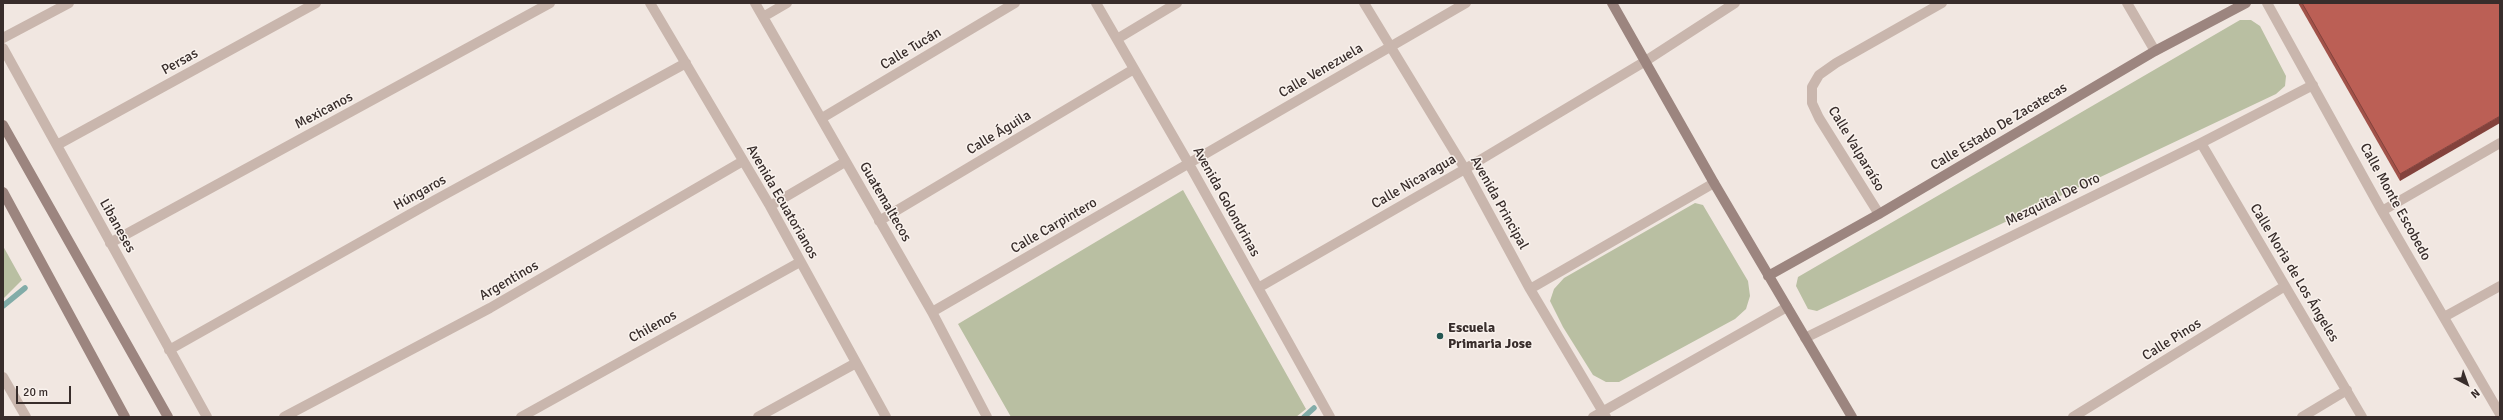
<!DOCTYPE html>
<meta charset="utf-8">
<style>
body{margin:0}
#map{position:relative;width:2503px;height:420px;overflow:hidden;background:#f1e7e1;font-family:Signika,sans-serif}
canvas{display:block}
.frame{position:absolute;inset:0;border:4px solid #382d2b;pointer-events:none}
.north{position:absolute;left:2447px;top:364px;width:40px;height:40px;-webkit-text-stroke:3px #f9f2ed;paint-order:stroke;rotate:139deg;font-size:11px;font-weight:700;line-height:16px;text-align:center;color:#382d2b}
.north::after{content:'';display:block;margin:auto;width:14px;height:18px;background:#382d2b;clip-path:polygon(50% 0,100% 100%,50% 72%,0 100%)}
.scale{position:absolute;left:16px;top:386px;width:55px;height:18px;box-sizing:border-box;border:2px solid #382d2b;border-top:0;padding-left:5px;font-size:12px;line-height:14px;white-space:nowrap;color:#382d2b;-webkit-text-stroke:3px #f9f2ed;paint-order:stroke}
</style>
<div id="map">
<canvas width="2503" height="420"></canvas>
<div class="frame"></div>
<div class="north">N</div>
<div class="scale">20 m</div>
</div>
<script>
const ctx = document.querySelector('canvas').getContext('2d');
ctx.lineJoin = 'round';
function fill(path, color) { ctx.fillStyle = color; ctx.fill(path, 'evenodd'); }
const poly = rows => new Path2D(rows.map(r => 'M' + r).join(''));
function trace(path, color, width, dash) { ctx.strokeStyle = color; ctx.lineWidth = width; ctx.lineCap = dash ? 'butt' : 'round'; ctx.setLineDash(dash || []); ctx.stroke(path); }
function write(font, color, halo, rows, align = 'center') {
  ctx.font = font + ' Signika,sans-serif'; ctx.lineWidth = 3; ctx.setLineDash([]); ctx.textBaseline = 'middle'; ctx.strokeStyle = halo; ctx.fillStyle = color; for (const [text, x, y, turn = 0] of rows) {
    ctx.save(); ctx.translate(x, y); ctx.rotate((+turn || 0) * Math.PI / 180); ctx.textAlign = isNaN(turn) ? turn : align; if (halo) ctx.strokeText(text, 0, 0); ctx.fillText(text, 0, 0); ctx.restore();
  }
}
const green = poly([
 [2240,20,2251,20,2260,26,2286,76,2285,86,2276,94,1817,311,1808,309,1796,286,1798,277],
 [1183,190,1306,409,1296,417,1011,417,958,324],
 [1695,203,1703,205,1748,281,1750,296,1746,309,1735,319,1619,382,1606,382,1593,375,1563,327,1550,301,1554,289,1564,278],
 [3,246,22,280,3,299]
]);
const stream = poly([
 [3,306,25,288],
 [1304,417,1314,408]
]);
const street = poly([
 [650,3,770,206,886,417],
 [755,3,932,312,987,417],
 [1096,3,1189,164,1330,417],
 [1364,3,1465,169,1530,289,1606,417],
 [2127,3,2155,51],
 [2267,3,2382,211,2500,414],
 [763,17,787,3],
 [3,38,69,3],
 [1117,39,1177,3],
 [3,48,207,417],
 [822,118,1015,3],
 [2201,143,2362,417],
 [57,145,316,3],
 [770,206,845,162],
 [2382,211,2500,143],
 [1879,214,1819,118,1812,103,1812,87,1819,75,1836,63,1942,3],
 [879,221,1134,69],
 [110,243,550,3],
 [1258,288,1465,169,1644,62,1735,3],
 [1530,289,1714,183],
 [932,312,1466,3],
 [2444,317,2500,286],
 [1805,338,2201,143,2313,85],
 [169,350,435,200,686,63],
 [3,377,26,417],
 [284,417,490,308,743,161],
 [521,417,800,262],
 [758,417,856,363],
 [1593,417,1787,307],
 [2073,417,2285,286],
 [2302,417,2347,390]
]);
const secondary = poly([
 [1612,3,1714,183,1852,417],
 [3,125,168,417],
 [3,192,125,417],
 [1768,276,1879,214,2155,51,2246,3]
]);
const wall = poly([
 [2298,3,2500,3,2400,181]
]);
const shadedWall = poly([
 [2500,116,2500,123,2400,181,2400,174]
]);
const building = poly([
 [2302,3,2500,3,2500,116,2400,174,2302,3]
]);
const markers = [
 [1440,336,4,"#245652"]
];
const streetNames = [
 ["Calle Tucán",911,49,-31],
 ["Persas",180,62,-29],
 ["Calle Venezuela",1321,71,-30],
 ["Mexicanos",324,111,-28],
 ["Calle Estado De Zacatecas",1999,127,-31],
 ["Calle Águila",999,133,-31],
 ["Calle Valparaíso",1856,149,59],
 ["Calle Nicaragua",1414,182,-30],
 ["Húngaros",420,193,-29],
 ["Mezquital De Oro",2053,200,-26],
 ["Avenida Ecuatorianos",782,202,60],
 ["Guatemaltecos",885,202,60],
 ["Avenida Golondrinas",1226,202,61],
 ["Calle Monte Escobedo",2395,202,61],
 ["Avenida Principal",1499,203,61],
 ["Libaneses",117,226,61],
 ["Calle Carpintero",1054,226,-30],
 ["Calle Noria de Los Ángeles",2294,273,59],
 ["Argentinos",509,281,-30],
 ["Chilenos",653,327,-29],
 ["Calle Pinos",2172,340,-32]
];
const poiNames = [
 ["Escuela",1448,328],
 ["Primaria Jose",1448,344]
];
fill(green, '#b9bfa2');
trace(stream, '#82aca8', 5.5);
trace(street, '#c9b6ad', 10);
trace(secondary, '#9c857f', 10);
fill(wall, '#a15249');
fill(shadedWall, '#83423c');
fill(building, '#bb5f55');
trace(building, '#83423c', 1);
for (const [x, y, r, color] of markers) { const dot = new Path2D(); dot.arc(x, y, r, 0, 2 * Math.PI); ctx.fillStyle = color; ctx.fill(dot); trace(dot, '#f9f2ed', 1.5); }
write('14px', '#382d2b', '#f9f2ed', streetNames);
write('bold 14px', '#382d2b', '#f9f2ed', poiNames, 'left');
</script>
